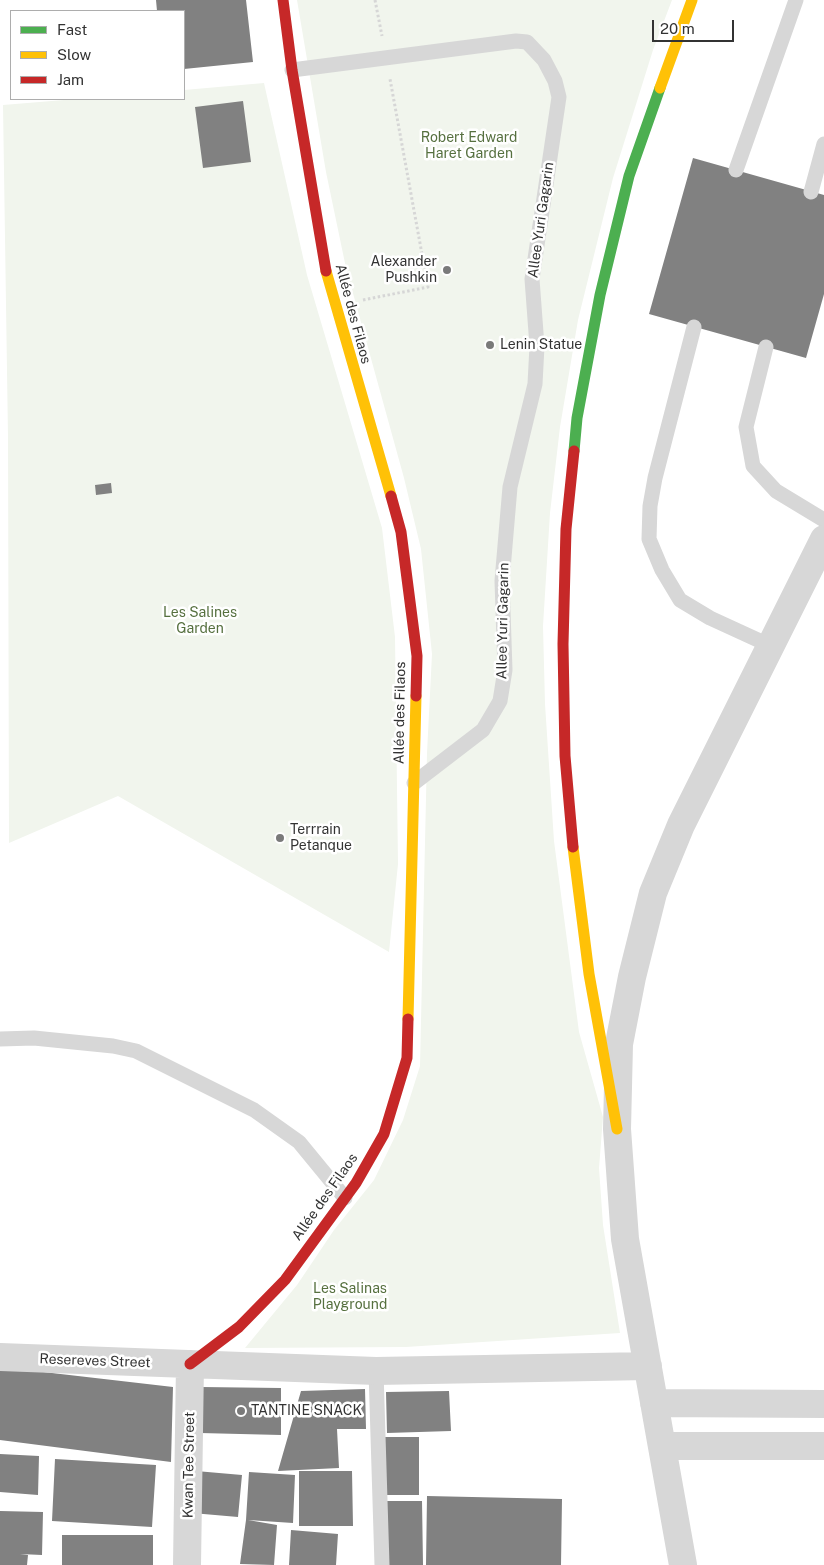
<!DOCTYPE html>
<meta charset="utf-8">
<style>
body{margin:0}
#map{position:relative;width:824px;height:1565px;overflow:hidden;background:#fff;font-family:"Public Sans",sans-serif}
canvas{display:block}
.legend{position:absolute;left:10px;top:10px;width:175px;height:90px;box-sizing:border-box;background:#fff;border:1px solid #adadad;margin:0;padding:6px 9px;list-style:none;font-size:15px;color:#333}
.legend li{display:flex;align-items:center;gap:10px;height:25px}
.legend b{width:25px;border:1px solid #adadad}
.scale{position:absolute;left:652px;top:20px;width:82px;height:22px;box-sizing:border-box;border:2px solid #333;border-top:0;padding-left:6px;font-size:15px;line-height:18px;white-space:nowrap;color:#333;-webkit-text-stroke:4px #fff;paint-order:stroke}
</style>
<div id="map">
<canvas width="824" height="1565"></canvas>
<ul class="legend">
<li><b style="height:6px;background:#4caf50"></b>Fast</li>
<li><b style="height:6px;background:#ffc107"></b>Slow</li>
<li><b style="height:6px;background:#c62828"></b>Jam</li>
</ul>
<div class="scale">20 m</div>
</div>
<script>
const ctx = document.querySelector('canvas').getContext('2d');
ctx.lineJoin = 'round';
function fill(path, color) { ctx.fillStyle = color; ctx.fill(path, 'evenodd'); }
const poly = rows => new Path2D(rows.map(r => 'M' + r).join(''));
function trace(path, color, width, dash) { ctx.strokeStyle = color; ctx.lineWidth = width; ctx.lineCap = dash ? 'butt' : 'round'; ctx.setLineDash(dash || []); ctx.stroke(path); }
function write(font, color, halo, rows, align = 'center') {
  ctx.font = font + ' "Public Sans",sans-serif'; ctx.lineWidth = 5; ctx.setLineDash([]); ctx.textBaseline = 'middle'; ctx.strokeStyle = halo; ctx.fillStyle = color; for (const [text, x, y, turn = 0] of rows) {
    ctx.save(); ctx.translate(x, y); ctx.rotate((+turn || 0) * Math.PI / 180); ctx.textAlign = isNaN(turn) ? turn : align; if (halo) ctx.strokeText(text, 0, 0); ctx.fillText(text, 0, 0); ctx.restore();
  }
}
const green = poly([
 [297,0,672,0,653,50,613,178,578,320,560,427,550,513,543,626,545,704,554,841,579,1032,603,1117,599,1168,603,1225,620,1333,406,1347,245,1348,297,1285,334,1230,374,1180,403,1120,420,1066,427,753,432,654,421,549,404,478,346,268,326,172],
 [264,83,307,275,382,528,395,637,398,864,389,952,118,796,9,843,8,437,3,105,76,99,184,99,184,90]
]);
const building = poly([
 [156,0,246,0,253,62,184,69,184,11,157,11],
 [243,101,251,162,203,168,195,107],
 [693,158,824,195,824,294,806,358,649,314],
 [111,483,112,493,96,495,95,485],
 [0,1367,173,1387,171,1462,0,1440],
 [201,1387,281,1388,281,1435,200,1433],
 [365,1389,366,1429,337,1429,339,1468,278,1471,301,1391],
 [449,1391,451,1431,387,1433,386,1392],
 [383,1437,419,1437,419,1495,384,1495],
 [0,1454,39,1456,38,1495,0,1492],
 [55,1459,156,1465,152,1527,52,1521],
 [196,1471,242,1475,238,1517,192,1513],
 [299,1471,352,1471,353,1526,299,1526],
 [249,1472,295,1475,293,1523,248,1520,277,1525,274,1565,240,1564,246,1520],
 [427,1496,562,1499,561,1565,426,1565],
 [385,1501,422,1501,423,1565,386,1565],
 [0,1511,43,1512,42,1555,20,1554,28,1555,27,1565,0,1565],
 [291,1530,338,1534,336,1565,289,1565],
 [62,1535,153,1535,153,1565,62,1565]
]);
const path = poly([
 [375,0,382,36],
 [363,300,428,287,390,79]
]);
const lane = poly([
 [292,70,516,41,527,42,544,60,555,81,559,97,532,279,537,346,535,384,510,487,502,581,505,670,500,701,483,730,414,783],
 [736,170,796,0],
 [811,192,824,144],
 [694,327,655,478,650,506,649,539,662,570,680,600,710,618,771,646],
 [766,347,746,427,753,466,776,491,824,520],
 [0,1039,34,1038,113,1046,136,1051,254,1110,299,1142,345,1198],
 [376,1371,382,1565]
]);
const street = poly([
 [0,1357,376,1371,648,1366],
 [654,1403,824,1404],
 [662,1446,824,1446],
 [187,1565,190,1364],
 [683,1565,625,1239,617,1129,619,1044,632,977,653,893,681,825,824,539]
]);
const fast = poly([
 [574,451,577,418,600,295,629,176,660,88]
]);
const slow = poly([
 [660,88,692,0],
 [326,271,391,496],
 [573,847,589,974,617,1129],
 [408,1019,416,696]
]);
const jam = poly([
 [283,0,292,70,326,271],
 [391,496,401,532,417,656,416,696],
 [573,847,565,756,563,644,566,529,574,451],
 [190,1364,239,1327,285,1280,356,1183,384,1134,407,1058,408,1019]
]);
const markers = [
 [447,270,5,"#7a7a7a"],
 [490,345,5,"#7a7a7a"],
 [280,838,5,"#7a7a7a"],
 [241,1411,5,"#7a7a7a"]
];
const parkNames = [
 ["Robert Edward",469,138],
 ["Haret Garden",469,154],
 ["Les Salines",200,613],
 ["Garden",200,629],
 ["Les Salinas",350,1289],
 ["Playground",350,1305]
];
const streetNames = [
 ["Allee Yuri Gagarin",541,220,-82],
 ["Allée des Filaos",353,314,75],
 ["Allee Yuri Gagarin",503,621,-89],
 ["Allée des Filaos",400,713,-89],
 ["Allée des Filaos",325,1197,-55],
 ["Resereves Street",95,1361,2],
 ["Kwan Tee Street",189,1465,-89]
];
const poiNames = [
 ["Alexander",437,262,"right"],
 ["Pushkin",437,278,"right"],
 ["Lenin Statue",500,345],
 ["Terrrain",290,830],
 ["Petanque",290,846],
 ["TANTINE SNACK",251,1411]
];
fill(green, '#f1f5ed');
fill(building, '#818181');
trace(path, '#d6d6d6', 3, [2.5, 2.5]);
trace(lane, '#d7d7d7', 15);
trace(street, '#d7d7d7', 28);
trace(fast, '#4caf50', 11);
trace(slow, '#ffc107', 11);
trace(jam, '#c62828', 11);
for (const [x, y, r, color] of markers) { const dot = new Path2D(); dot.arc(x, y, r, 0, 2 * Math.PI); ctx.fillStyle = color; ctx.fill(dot); trace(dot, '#fff', 2); }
write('14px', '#56703f', '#fff', parkNames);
write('14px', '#333', '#fff', streetNames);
write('14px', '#333', '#fff', poiNames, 'left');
</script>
